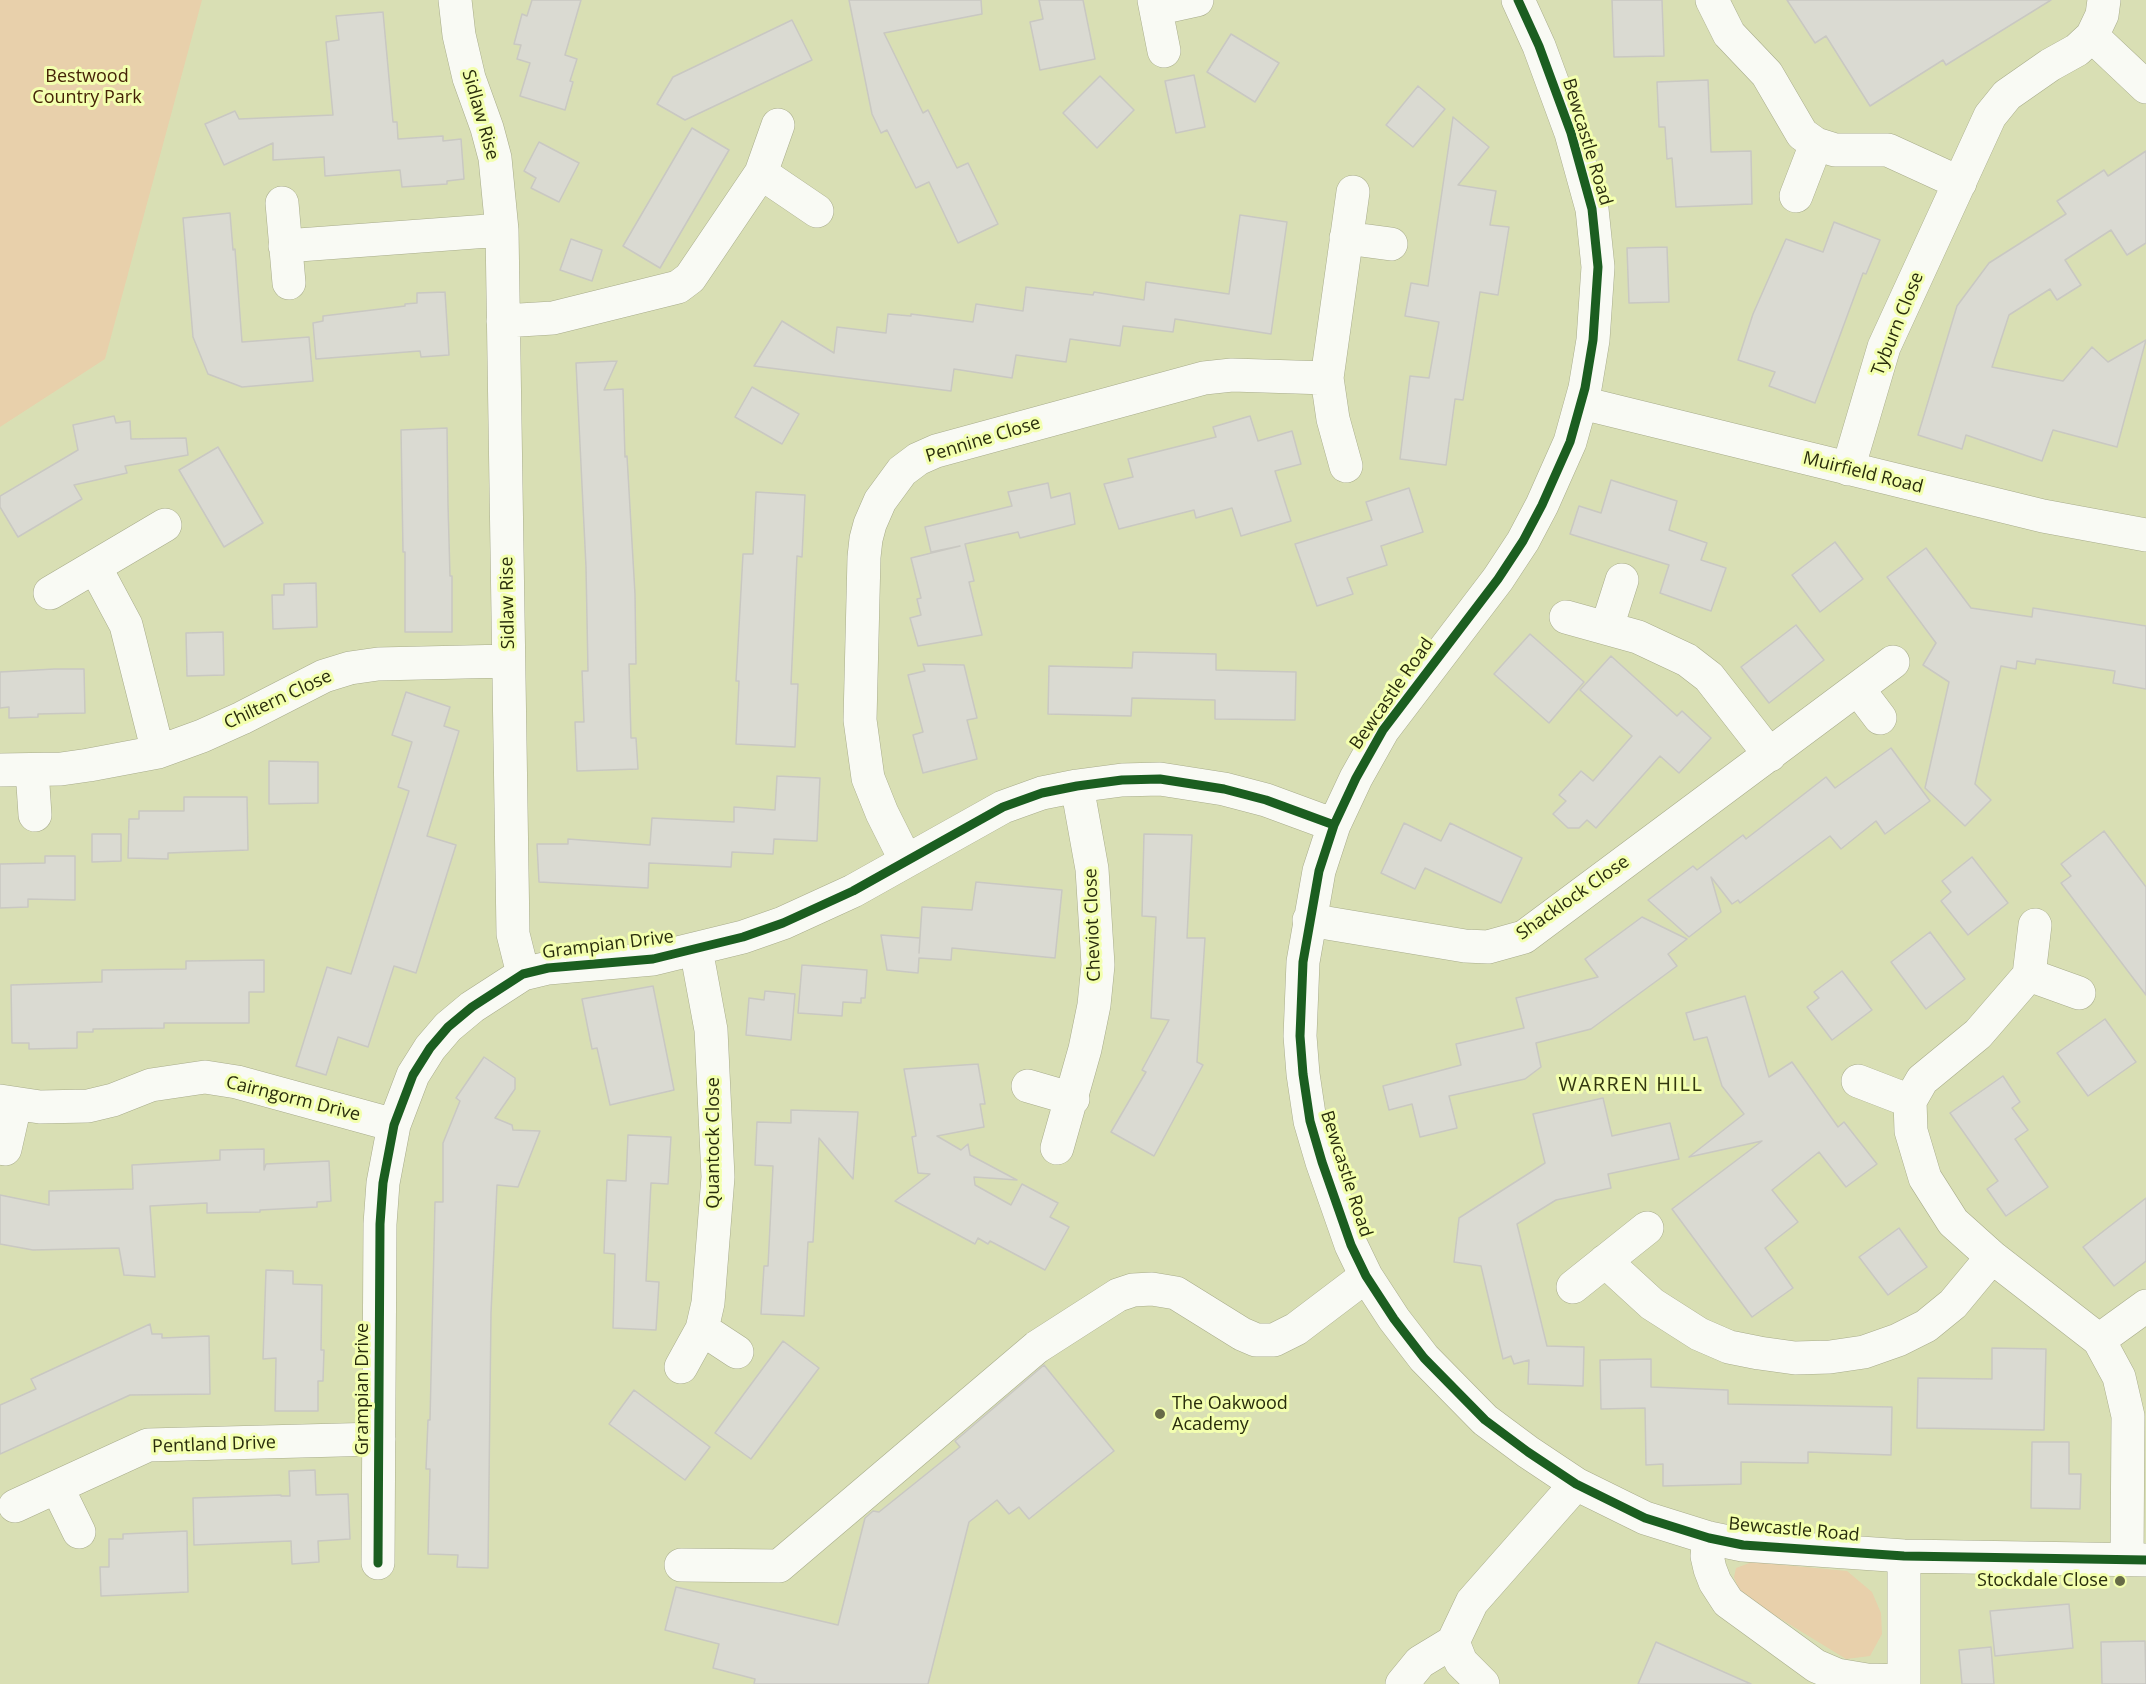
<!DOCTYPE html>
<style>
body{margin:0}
canvas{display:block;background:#d9dfb4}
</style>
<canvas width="2146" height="1684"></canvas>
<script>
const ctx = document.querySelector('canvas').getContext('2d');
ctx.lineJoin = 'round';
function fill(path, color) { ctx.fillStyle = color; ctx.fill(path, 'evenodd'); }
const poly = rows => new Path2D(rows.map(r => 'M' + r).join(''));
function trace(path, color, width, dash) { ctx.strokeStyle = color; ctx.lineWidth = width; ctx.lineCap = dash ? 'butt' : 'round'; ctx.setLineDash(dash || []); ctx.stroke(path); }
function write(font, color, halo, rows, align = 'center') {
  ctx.font = font + ' "Open Sans",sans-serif'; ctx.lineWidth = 6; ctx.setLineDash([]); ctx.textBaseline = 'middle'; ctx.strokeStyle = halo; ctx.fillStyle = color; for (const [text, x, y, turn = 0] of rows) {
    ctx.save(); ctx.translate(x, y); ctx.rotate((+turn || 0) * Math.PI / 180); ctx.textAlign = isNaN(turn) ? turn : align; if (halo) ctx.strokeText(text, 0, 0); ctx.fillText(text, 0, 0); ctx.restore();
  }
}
const green = poly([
 [0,0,202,0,105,359,0,427],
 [1752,1562,1847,1571,1872,1592,1881,1613,1882,1634,1870,1656,1846,1659,1740,1594,1734,1577,1736,1568]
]);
const building = poly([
 [532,0,581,0,565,55,577,59,570,81,573,82,565,110,520,96,530,63,517,59,521,45,514,44,522,14,527,16,532,0],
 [849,0,981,0,982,14,884,33,923,113,928,110,957,168,968,163,998,224,958,243,929,182,916,188,887,130,881,133,872,114,849,0],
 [1039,0,1083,0,1095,59,1040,70,1030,22,1043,19,1039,0],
 [1612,0,1662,0,1664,56,1614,57,1612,0],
 [1787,0,2051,0,1946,65,1943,60,1870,106,1826,36,1815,43,1787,0],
 [383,12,393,122,397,122,398,139,443,136,443,141,461,139,464,179,447,181,447,184,402,187,400,170,325,176,324,157,273,160,273,143,224,165,205,124,235,111,239,119,333,115,326,42,339,40,336,16,383,12],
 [792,20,812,60,685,120,657,104,673,77,792,20],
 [1231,34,1279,63,1255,102,1207,72,1231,34],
 [1194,75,1205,127,1176,133,1165,81,1194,75],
 [1100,76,1134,110,1097,148,1063,113,1100,76],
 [1708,80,1711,152,1751,151,1752,204,1676,207,1672,158,1667,159,1665,127,1659,127,1657,82,1708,80],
 [1418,86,1445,109,1413,147,1386,125,1418,86],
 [1453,117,1489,147,1458,185,1496,191,1490,225,1509,227,1498,295,1480,292,1463,400,1455,399,1446,465,1400,459,1410,376,1429,378,1439,322,1405,316,1411,283,1428,286,1453,117],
 [692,128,729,150,660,268,623,246,692,128],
 [539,142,579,163,559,202,531,188,536,178,524,171,539,142],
 [2146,151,2146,243,2127,255,2111,230,2065,260,2081,285,2057,300,2050,289,2009,315,1992,367,2063,381,2092,347,2108,362,2146,340,2117,447,2053,430,2042,461,1966,435,1962,449,1918,435,1957,306,1989,263,2066,214,2057,201,2104,170,2108,176,2146,151],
 [230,213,233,250,235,249,242,342,309,337,313,381,242,387,208,374,193,337,183,218,230,213],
 [1240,215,1287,222,1271,334,1175,319,1173,332,1123,326,1120,346,1070,339,1066,362,1016,355,1012,378,954,369,951,391,754,366,782,321,834,353,837,327,886,333,888,314,911,316,911,314,973,322,976,304,1023,311,1026,287,1093,295,1094,292,1144,300,1146,282,1229,294,1240,215],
 [1834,222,1880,240,1866,274,1863,273,1815,403,1769,386,1775,372,1738,360,1753,314,1786,239,1823,252,1834,222],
 [571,239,602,250,592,281,560,270,571,239],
 [1667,247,1669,302,1629,303,1627,248,1667,247],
 [445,292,449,355,421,357,420,351,316,359,313,323,323,321,323,316,405,306,405,304,417,303,417,293,445,292],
 [617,361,604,390,623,389,625,457,627,456,635,594,636,664,629,664,631,738,636,738,638,769,577,771,575,722,584,722,582,671,588,671,586,567,576,363,617,361],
 [752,387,799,414,782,444,735,417,752,387],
 [114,416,116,423,130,421,131,439,186,438,188,455,125,466,127,473,74,485,82,499,18,537,0,507,0,496,78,450,73,425,114,416],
 [1250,416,1258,441,1292,431,1301,464,1275,471,1291,521,1241,536,1232,508,1196,518,1194,510,1119,529,1104,484,1133,477,1128,459,1216,437,1213,427,1250,416],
 [447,428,448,505,450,576,452,576,452,632,405,632,405,552,403,552,401,430,447,428],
 [218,447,263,523,224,547,179,470,218,447],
 [1611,480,1677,501,1669,530,1707,543,1701,560,1726,568,1711,611,1660,593,1669,565,1570,534,1579,506,1601,513,1611,480],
 [1048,483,1051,498,1070,493,1075,524,1020,538,1018,532,965,544,974,581,969,582,982,635,918,646,910,618,921,615,917,599,921,598,911,558,960,546,931,552,925,527,1012,506,1008,492,1048,483],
 [1409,488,1423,532,1381,546,1387,565,1347,578,1353,594,1317,606,1295,544,1372,520,1366,502,1409,488],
 [756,492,805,495,802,557,797,556,791,684,798,684,795,747,736,744,739,681,736,681,743,554,753,554,756,492],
 [1835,542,1863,579,1820,612,1792,575,1835,542],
 [1926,548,1971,608,2032,617,2033,608,2146,626,2146,689,2113,683,2115,671,2036,659,2035,664,2017,661,2016,669,2001,666,1975,784,1991,800,1965,826,1925,788,1949,682,1923,665,1936,643,1887,577,1926,548],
 [316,583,317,627,273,629,272,595,284,595,284,584,316,583],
 [1796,625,1824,660,1769,703,1741,667,1796,625],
 [223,632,224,675,187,676,186,633,223,632],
 [1530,634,1584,682,1549,723,1494,674,1530,634],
 [1133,652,1216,654,1216,670,1296,672,1295,720,1215,719,1215,700,1132,698,1131,716,1048,714,1049,666,1132,668,1133,652],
 [1611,656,1677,716,1682,711,1711,738,1679,773,1660,756,1596,828,1587,820,1579,828,1568,828,1553,814,1566,801,1559,795,1581,771,1593,781,1632,736,1580,690,1611,656],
 [923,664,964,665,977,718,967,720,977,759,923,773,913,735,923,732,908,675,925,671,923,664],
 [54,669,84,669,85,713,38,714,38,717,9,718,9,707,0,708,0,672,54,669],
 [406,692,450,707,444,726,459,731,427,836,456,845,416,973,394,966,368,1047,338,1037,326,1075,296,1066,327,967,351,974,409,791,398,787,412,742,392,735,406,692],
 [1891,748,1930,801,1885,834,1876,821,1841,849,1830,836,1740,903,1738,900,1732,904,1711,877,1721,912,1689,937,1648,900,1693,866,1697,870,1743,835,1746,839,1826,777,1835,788,1891,748],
 [269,761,318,762,318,803,269,804,269,761],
 [777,776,820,778,817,841,774,839,773,854,732,852,731,867,649,863,648,888,539,882,537,844,568,844,568,839,650,845,652,818,734,822,734,807,775,810,777,776],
 [184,797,247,797,248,850,168,853,168,859,128,858,129,819,139,819,139,811,184,811,184,797],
 [1404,823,1441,841,1450,823,1522,858,1501,903,1425,868,1415,889,1381,873,1404,823],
 [2104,831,2146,887,2146,995,2061,883,2071,876,2061,864,2104,831],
 [92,834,121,834,121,861,92,862,92,834],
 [1144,834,1192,835,1187,938,1205,938,1197,1062,1203,1065,1154,1156,1111,1132,1146,1072,1142,1070,1169,1020,1151,1018,1156,917,1142,916,1144,834],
 [45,856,75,856,75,900,28,899,28,907,0,908,0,864,45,863,45,856],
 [1972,857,2008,903,1968,935,1941,901,1951,892,1942,881,1972,857],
 [976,882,1062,890,1055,958,952,948,951,960,919,958,918,973,887,970,881,935,920,938,919,953,922,907,972,910,976,882],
 [1642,917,1687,939,1668,954,1677,966,1591,1029,1536,1043,1541,1067,1525,1079,1449,1096,1457,1128,1420,1137,1412,1104,1389,1110,1383,1086,1461,1065,1456,1044,1524,1028,1516,998,1598,977,1585,959,1642,917],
 [1930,932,1965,979,1926,1009,1891,962,1930,932],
 [264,960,264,992,249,992,249,1023,164,1023,164,1028,93,1029,93,1032,77,1032,77,1048,29,1049,29,1043,12,1043,11,985,102,982,102,970,186,969,186,961,264,960],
 [802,965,867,970,865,998,861,998,861,1003,843,1002,842,1016,798,1013,802,965],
 [1842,971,1872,1010,1832,1040,1807,1007,1819,998,1814,992,1842,971],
 [653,986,674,1090,610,1105,597,1048,592,1049,582,999,653,986],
 [765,991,795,994,791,1040,746,1035,749,998,764,1000,765,991],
 [1745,996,1769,1077,1792,1062,1838,1127,1844,1122,1877,1164,1846,1187,1819,1152,1772,1190,1798,1222,1765,1248,1793,1288,1752,1317,1672,1209,1762,1141,1689,1157,1744,1114,1722,1086,1707,1037,1694,1040,1686,1013,1745,996],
 [2105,1019,2136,1062,2088,1096,2057,1053,2105,1019],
 [484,1057,515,1078,515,1089,495,1118,512,1125,513,1130,540,1131,518,1187,497,1185,491,1313,488,1568,457,1567,458,1555,428,1554,430,1469,426,1469,428,1420,430,1420,435,1202,443,1202,443,1143,460,1101,456,1098,484,1057],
 [978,1064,985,1104,980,1104,984,1127,937,1136,961,1150,968,1144,970,1155,1017,1180,974,1177,975,1185,1011,1205,1022,1184,1058,1203,1050,1217,1069,1227,1045,1270,990,1241,988,1244,978,1238,975,1244,895,1201,930,1174,918,1173,912,1137,916,1136,904,1069,978,1064],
 [2003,1076,2020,1102,2012,1108,2028,1130,2015,1139,2048,1187,2006,1216,1987,1189,1998,1181,1950,1113,2003,1076],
 [1603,1098,1612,1136,1670,1123,1679,1159,1608,1174,1611,1188,1556,1200,1517,1224,1547,1346,1584,1347,1583,1386,1528,1384,1529,1360,1514,1364,1511,1356,1503,1359,1481,1266,1454,1262,1459,1218,1545,1163,1533,1114,1603,1098],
 [791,1110,858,1112,853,1179,819,1138,813,1242,808,1242,804,1316,761,1314,764,1266,768,1266,773,1166,755,1165,757,1122,791,1123,791,1110],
 [628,1135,671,1137,668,1184,651,1183,646,1281,659,1282,656,1330,613,1328,615,1254,604,1253,607,1180,626,1181,628,1135],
 [264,1149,264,1170,266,1164,329,1161,331,1201,317,1202,317,1207,260,1210,260,1212,207,1213,207,1203,150,1206,155,1277,124,1275,119,1248,33,1250,0,1244,0,1195,49,1205,49,1191,133,1189,132,1165,220,1160,220,1150,264,1149],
 [2146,1198,2146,1261,2114,1286,2083,1247,2146,1198],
 [1899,1228,1927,1267,1888,1295,1859,1257,1899,1228],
 [266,1270,293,1271,293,1284,322,1285,321,1350,324,1350,323,1381,318,1381,318,1411,275,1411,276,1358,263,1359,266,1270],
 [150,1324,152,1334,162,1334,162,1338,209,1336,210,1394,130,1395,0,1454,0,1405,36,1389,31,1379,150,1324],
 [783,1341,819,1368,751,1459,715,1433,783,1341],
 [1992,1348,2046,1349,2044,1430,1917,1428,1918,1378,1992,1379,1992,1348],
 [1651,1359,1651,1387,1728,1390,1728,1404,1892,1407,1891,1455,1808,1452,1808,1463,1741,1462,1741,1484,1663,1486,1663,1464,1646,1465,1645,1408,1601,1409,1600,1360,1651,1359],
 [1044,1365,1114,1451,1029,1519,1019,1507,1009,1514,997,1500,969,1522,928,1684,754,1684,755,1679,713,1668,719,1644,665,1630,676,1587,838,1625,865,1518,873,1511,879,1512,960,1447,955,1441,1044,1365],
 [634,1390,710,1447,685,1480,609,1424,634,1390],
 [2032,1442,2069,1442,2069,1474,2081,1474,2080,1509,2031,1508,2032,1442],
 [315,1470,316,1495,348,1494,350,1539,318,1541,319,1562,292,1564,291,1541,194,1545,193,1498,281,1495,281,1496,290,1496,289,1471,315,1470],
 [187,1531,188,1592,101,1596,100,1567,109,1567,109,1539,123,1539,123,1534,187,1531],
 [2069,1604,2073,1648,1995,1656,1990,1611,2069,1604],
 [2145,1641,2146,1684,2102,1684,2101,1642,2145,1641],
 [1656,1642,1751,1684,1638,1684,1656,1642],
 [1991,1647,1994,1684,1962,1684,1959,1650,1991,1647]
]);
const minor = poly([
 [455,0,459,35,469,78,487,128,495,158,502,230,513,934,523,974],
 [1154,0,1164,51],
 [1518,0,1539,46,1571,133,1592,209,1598,267,1593,340,1585,388,1570,442,1542,505,1523,541,1498,579,1383,730,1356,778,1334,825,1319,871,1303,962,1300,1036,1303,1074,1310,1121,1322,1162,1351,1245,1366,1276,1394,1319,1424,1358,1485,1420,1528,1452,1576,1484,1645,1518,1709,1538,1743,1545,1904,1556,2146,1560],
 [1712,0,1729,34,1767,74,1802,134,1816,144,1835,150,1888,150,1960,183],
 [1156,9,1197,0],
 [2092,36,2146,87],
 [761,173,817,211],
 [1796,196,1816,144],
 [282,203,289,283],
 [1346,238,1391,244],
 [285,246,502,230],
 [503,321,553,318,678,287,690,278,761,173,778,125],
 [1582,403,2043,516,2146,535],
 [1346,466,1333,419,1327,378,1353,192],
 [1848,469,1884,347,1990,116,2007,95,2050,65,2077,50,2092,36,2102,15,2104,0],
 [95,567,126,625,158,752],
 [50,593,165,525],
 [1566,617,1638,637,1687,660,1709,677,1770,755],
 [1607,627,1622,580],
 [1858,689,1880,718],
 [0,770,61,769,89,765,158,752,202,736,242,718,324,676,350,668,378,664,508,661],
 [32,770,35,815],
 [906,861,882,813,868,778,860,720,864,557,866,539,870,524,880,501,902,471,918,459,936,451,1204,378,1232,375,1327,378],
 [1309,920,1465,946,1488,947,1524,937,1893,662],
 [2035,925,2029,975,2079,993],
 [2029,975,1978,1034,1922,1080,1910,1101,1911,1131,1925,1178,1953,1222,1992,1257,2099,1340,2119,1377,2128,1416,2127,1560],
 [1858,1081,1910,1101],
 [1028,1086,1073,1099],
 [0,1101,40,1107,88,1106,113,1100,151,1085,205,1077,237,1082,394,1125],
 [1057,1148,1085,1049,1094,1005,1098,965,1092,869,1077,786],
 [5,1149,15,1105],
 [1605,1261,1652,1304,1699,1334,1729,1347,1759,1353,1795,1358,1830,1357,1864,1352,1898,1340,1926,1326,1953,1304,1992,1257],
 [1573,1287,1647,1228],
 [702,1329,737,1352],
 [2099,1340,2146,1306],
 [681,1367,702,1329,708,1303,718,1177,711,1030,696,949],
 [57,1487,79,1532],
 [15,1506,148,1445,379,1439],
 [1709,1538,1707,1556,1710,1569,1715,1582,1728,1602,1816,1666,1837,1675,1867,1680,1904,1681],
 [1904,1556,1904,1684],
 [378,1563,380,1224,383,1183,394,1125,413,1075,430,1048,448,1027,472,1007,523,974,548,968,653,959,743,937,783,923,853,891,1003,807,1042,793,1077,786,1122,780,1160,779,1224,789,1266,800,1334,825],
 [681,1565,779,1566,1037,1347,1118,1295,1133,1290,1152,1289,1176,1293,1242,1334,1256,1340,1274,1340,1296,1329,1366,1276],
 [1453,1642,1461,1662,1483,1684],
 [1402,1684,1420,1662,1453,1642,1472,1602,1576,1484]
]);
const cycleway = poly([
 [1518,0,1539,46,1571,133,1592,209,1598,267,1593,340,1585,388,1570,442,1542,505,1523,541,1498,579,1383,730,1356,778,1334,825,1319,871,1303,962,1300,1036,1303,1074,1310,1121,1322,1162,1351,1245,1366,1276,1394,1319,1424,1358,1485,1420,1528,1452,1576,1484,1645,1518,1709,1538,1743,1545,1904,1556,2146,1560],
 [378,1563,380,1224,383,1183,394,1125,413,1075,430,1048,448,1027,472,1007,523,974,548,968,653,959,743,937,783,923,853,891,1003,807,1042,793,1077,786,1122,780,1160,779,1224,789,1266,800,1334,825]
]);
const markers = [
 [1160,1414,6,"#676b47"],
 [2120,1581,6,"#676b47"]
];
const parkNames = [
 ["Bestwood",87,77],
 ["Country Park",87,98]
];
const streetNames = [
 ["Sidlaw Rise",480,115,74],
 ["Bewcastle Road",1587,142,73],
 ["Tyburn Close",1898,324,-68],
 ["Pennine Close",983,440,-17],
 ["Muirfield Road",1863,473,14],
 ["Sidlaw Rise",508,603,-91],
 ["Bewcastle Road",1392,694,-55],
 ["Chiltern Close",278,700,-25],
 ["Shacklock Close",1573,898,-35],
 ["Cheviot Close",1093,925,-92],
 ["Grampian Drive",608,945,-7],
 ["Cairngorm Drive",293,1099,14],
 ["Quantock Close",714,1143,-90],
 ["Bewcastle Road",1346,1174,72],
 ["Grampian Drive",363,1389,-90],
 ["Pentland Drive",214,1445,-2],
 ["Bewcastle Road",1794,1530,5]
];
const poiNames = [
 ["The Oakwood",1172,1404],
 ["Academy",1172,1425],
 ["Stockdale Close",2108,1581,"right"]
];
const neighbourhoodNames = [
 ["WARREN HILL",1631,1085]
];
fill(green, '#e8d0ab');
fill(building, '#dadad2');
trace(building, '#c9c8c2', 1.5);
trace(minor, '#a8ac8b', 34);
trace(minor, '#f9faf4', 33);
trace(cycleway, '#1b5e20', 9);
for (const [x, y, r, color] of markers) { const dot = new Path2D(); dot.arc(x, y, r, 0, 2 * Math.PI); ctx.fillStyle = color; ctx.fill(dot); trace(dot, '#f3ffaf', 2); }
write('18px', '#452307', '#f3ffaf', parkNames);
write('18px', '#292d0c', '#f3ffaf', streetNames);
write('18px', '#292d0c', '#f3ffaf', poiNames, 'left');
ctx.letterSpacing = '1.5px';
write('20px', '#33380f', '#f3ffaf', neighbourhoodNames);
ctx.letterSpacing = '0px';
</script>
